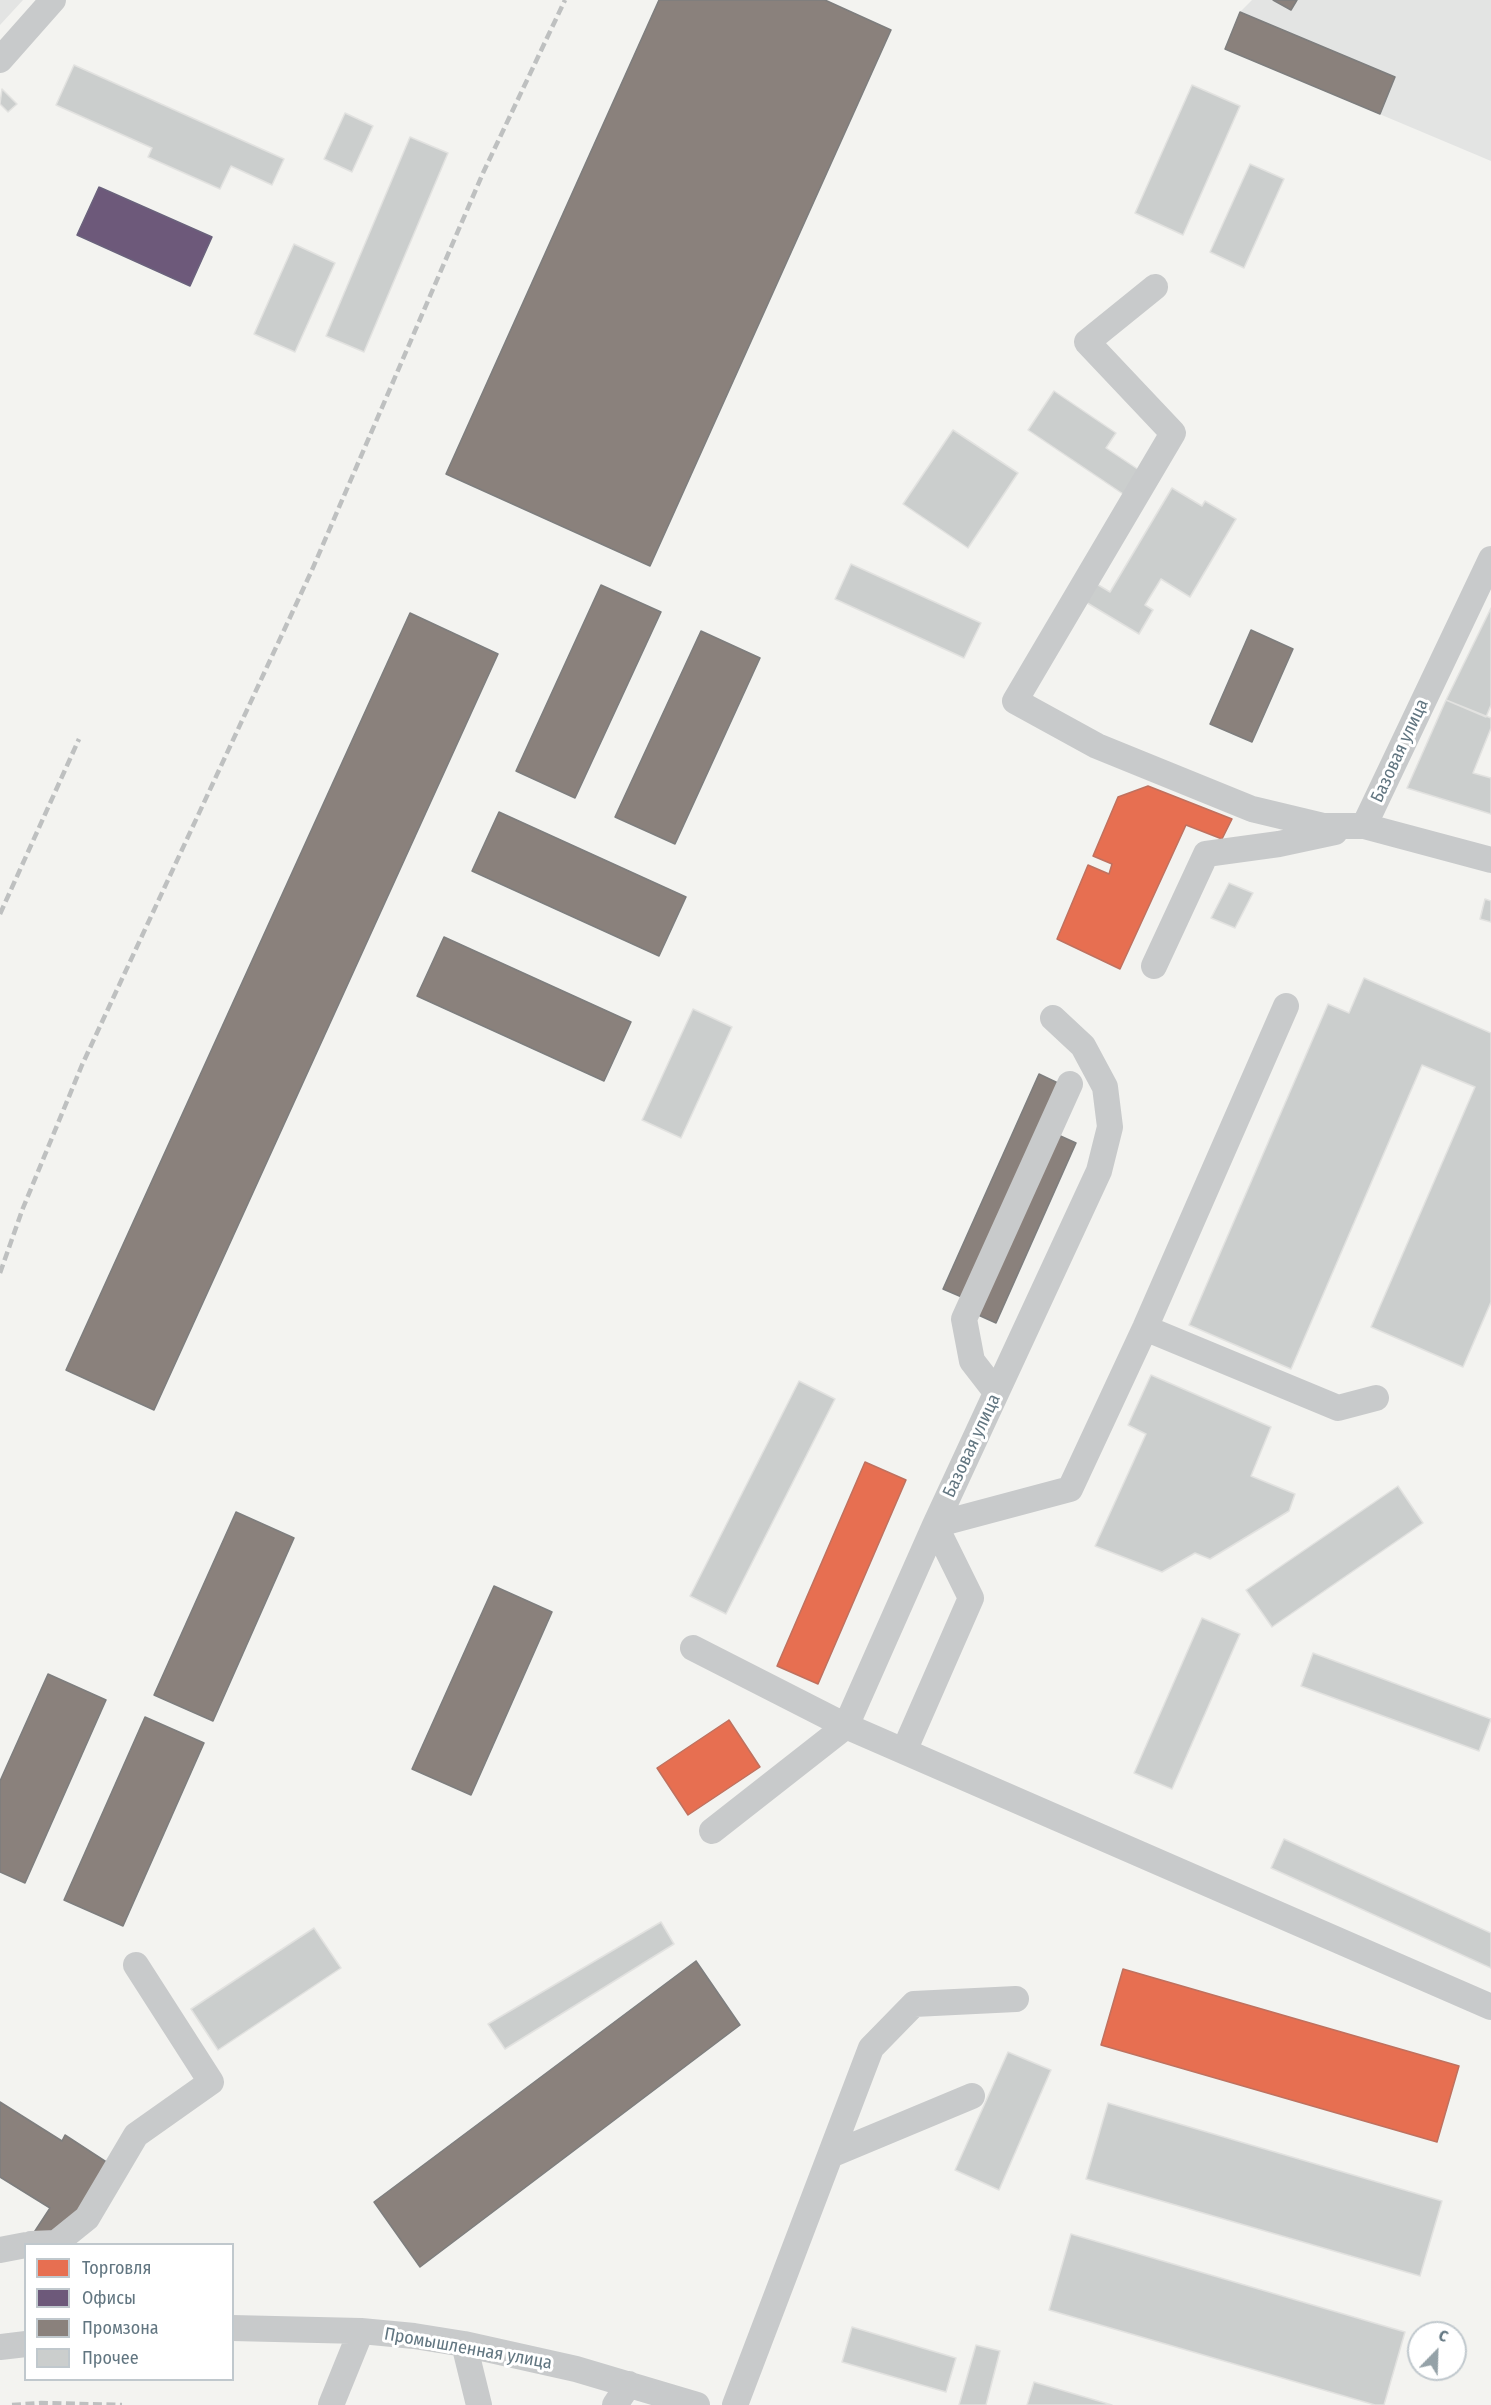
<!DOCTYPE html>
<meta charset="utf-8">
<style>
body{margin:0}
#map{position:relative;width:1491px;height:2405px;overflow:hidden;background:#f3f3f0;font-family:"Fira Sans Condensed",sans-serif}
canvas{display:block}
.legend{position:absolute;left:24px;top:2243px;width:210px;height:138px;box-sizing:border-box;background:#fff;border:2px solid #c0c8cd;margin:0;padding:8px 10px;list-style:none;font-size:18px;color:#627681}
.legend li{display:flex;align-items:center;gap:12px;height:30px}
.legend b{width:30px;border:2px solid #c0c8cd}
.north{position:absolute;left:1407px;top:2321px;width:60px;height:60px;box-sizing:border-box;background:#fff;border:2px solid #c0c8cd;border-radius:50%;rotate:23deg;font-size:16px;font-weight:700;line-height:24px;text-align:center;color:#627681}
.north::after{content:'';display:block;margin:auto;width:21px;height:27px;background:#95a2a8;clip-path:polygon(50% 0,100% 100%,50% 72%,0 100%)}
</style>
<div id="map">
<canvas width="1491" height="2405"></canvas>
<ul class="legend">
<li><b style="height:16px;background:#e76f51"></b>Торговля</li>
<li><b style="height:16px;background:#6d597a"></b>Офисы</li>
<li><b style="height:16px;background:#8a817c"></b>Промзона</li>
<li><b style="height:16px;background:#cbcecd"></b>Прочее</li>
</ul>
<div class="north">С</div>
</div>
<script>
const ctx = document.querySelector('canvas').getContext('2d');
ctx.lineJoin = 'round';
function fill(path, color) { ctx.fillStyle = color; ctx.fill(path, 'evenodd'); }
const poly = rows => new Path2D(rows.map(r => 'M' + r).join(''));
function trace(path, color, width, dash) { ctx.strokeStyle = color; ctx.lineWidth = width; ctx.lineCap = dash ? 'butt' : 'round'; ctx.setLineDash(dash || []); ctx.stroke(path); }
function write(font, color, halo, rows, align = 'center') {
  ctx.font = font + ' "Fira Sans Condensed",sans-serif'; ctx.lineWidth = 6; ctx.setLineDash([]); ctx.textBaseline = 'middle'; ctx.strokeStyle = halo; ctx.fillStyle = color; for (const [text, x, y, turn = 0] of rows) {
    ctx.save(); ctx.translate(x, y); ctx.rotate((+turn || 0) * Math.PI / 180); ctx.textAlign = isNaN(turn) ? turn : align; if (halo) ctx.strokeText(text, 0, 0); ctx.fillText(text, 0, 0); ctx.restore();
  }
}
const built = poly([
 [0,0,23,0,0,25],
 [1252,0,1491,0,1491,161,1225,49,1240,12]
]);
const shops = poly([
 [1148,786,1232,819,1222,839,1186,825,1120,969,1057,939,1088,865,1109,874,1112,864,1093,856,1118,797,1148,786],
 [865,1462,906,1480,818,1684,777,1666,865,1462],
 [729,1720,760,1767,688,1815,657,1768,729,1720],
 [1123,1969,1459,2066,1437,2142,1101,2045,1123,1969]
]);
const offices = poly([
 [99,187,212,237,190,286,77,235,99,187]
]);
const industry = poly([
 [659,0,825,0,891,30,650,566,446,474,659,0],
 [1273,0,1297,0,1291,10,1273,0],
 [1240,12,1395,77,1380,114,1225,49,1240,12],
 [601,585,661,612,575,798,516,771,601,585],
 [410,613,498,654,154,1410,66,1370,410,613],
 [1251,630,1293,649,1252,742,1210,724,1251,630],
 [701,631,760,658,675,844,615,817,701,631],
 [499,812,686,897,659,956,472,871,499,812],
 [444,937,631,1022,604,1081,417,996,444,937],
 [1039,1074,1060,1084,964,1298,943,1289,1039,1074],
 [1056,1134,1076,1143,996,1323,976,1314,1056,1134],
 [236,1512,294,1538,213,1721,154,1695,236,1512],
 [494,1586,552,1612,471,1795,412,1769,494,1586],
 [48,1674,106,1700,25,1883,0,1872,0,1781,48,1674],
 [145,1717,204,1743,123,1926,64,1900,145,1717],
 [696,1961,740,2025,420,2267,374,2202,696,1961],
 [0,2102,62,2141,65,2135,111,2165,85,2210,46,2242,33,2234,50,2208,0,2177,0,2102]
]);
const building = poly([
 [74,65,284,159,272,185,231,166,220,189,148,157,152,148,56,105,74,65],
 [1192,85,1240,106,1183,235,1135,213,1192,85],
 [2,89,17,104,8,112,0,104,2,89],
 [345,113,373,126,352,172,324,159,345,113],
 [410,137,448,153,364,352,326,336,410,137],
 [1250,164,1284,179,1244,268,1210,252,1250,164],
 [294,244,335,263,295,352,254,334,294,244],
 [1054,391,1116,433,1106,448,1142,472,1126,496,1028,430,1054,391],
 [953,430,1018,473,968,548,903,504,953,430],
 [1172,488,1202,506,1205,501,1236,519,1190,597,1161,579,1145,605,1153,610,1139,634,1079,598,1090,580,1110,592,1172,488],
 [851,564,981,623,964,658,835,599,851,564],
 [1491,608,1491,705,1486,717,1446,700,1491,608],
 [1446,700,1491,718,1491,728,1473,773,1491,778,1491,814,1407,788,1446,700],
 [1229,883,1253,893,1235,928,1211,918,1229,883],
 [1485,899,1491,901,1491,922,1480,919,1485,899],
 [1364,978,1491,1033,1491,1302,1463,1367,1371,1327,1475,1087,1422,1065,1291,1369,1189,1325,1328,1004,1349,1013,1364,978],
 [693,1009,732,1027,681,1138,642,1120,693,1009],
 [1151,1375,1271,1427,1251,1476,1295,1494,1289,1511,1210,1559,1195,1553,1162,1572,1095,1546,1146,1434,1128,1425,1151,1375],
 [799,1381,835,1399,726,1614,690,1596,799,1381],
 [1398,1486,1423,1523,1272,1627,1246,1590,1398,1486],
 [1202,1618,1240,1634,1172,1789,1134,1773,1202,1618],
 [1313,1653,1491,1719,1479,1751,1301,1686,1313,1653],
 [1284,1839,1491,1933,1491,1968,1271,1868,1284,1839],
 [661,1922,674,1944,505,2049,488,2024,661,1922],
 [314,1928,341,1968,218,2050,191,2009,314,1928],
 [1008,2052,1051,2070,999,2190,955,2170,1008,2052],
 [1108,2103,1442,2201,1420,2276,1086,2179,1108,2103],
 [1071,2234,1405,2332,1384,2405,1375,2405,1049,2310,1071,2234],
 [852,2327,956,2358,946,2392,842,2362,852,2327],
 [976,2345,1000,2351,986,2405,959,2405,976,2345],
 [1034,2382,1112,2405,1027,2405,1034,2382]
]);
const minor = poly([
 [0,60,53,0],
 [1155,287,1087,342,1173,433,1015,701,1097,746,1252,809,1323,826,1364,826,1491,860],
 [1364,826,1491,559],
 [1154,966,1206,854,1279,844,1335,832],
 [1145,1328,1338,1408,1376,1398],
 [996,1392,972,1361,964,1319,1070,1084],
 [693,1648,846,1726,1491,2007],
 [904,1751,971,1598,935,1525,1070,1489,1145,1328,1286,1006],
 [712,1831,846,1726,935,1525,1099,1171,1110,1127,1105,1087,1083,1046,1053,1018],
 [833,2154,972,2096],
 [31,2244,56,2243,87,2218,136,2135,211,2082,136,1965],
 [0,2250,26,2245],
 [232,2328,361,2331,414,2336,464,2344,576,2369,697,2405],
 [464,2344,479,2405],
 [0,2347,26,2344],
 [331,2405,361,2331],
 [615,2405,629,2384],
 [735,2405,871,2048,914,2004,1016,1999]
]);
const rail = poly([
 [0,914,79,739],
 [0,1273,23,1208,82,1065,312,570,483,173,565,0],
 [12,2405,41,2403,122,2405]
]);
const streetNames = [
 ["Базовая улица",1400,751,-65],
 ["Базовая улица",972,1446,-65],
 ["Промышленная улица",468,2349,10]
];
fill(built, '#e3e4e3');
fill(shops, '#e76f51');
trace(shops, '#bf715f', 1.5);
fill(offices, '#6d597a');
trace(offices, '#6a627c', 1.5);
fill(industry, '#8a817c');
trace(industry, '#7e7e7e', 1.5);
fill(building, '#cbcecd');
trace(building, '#e2e2e0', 1.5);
trace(minor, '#c8cacb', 26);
trace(rail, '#bec0c0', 4.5, [9, 4.5]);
write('18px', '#627681', '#fff', streetNames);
</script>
